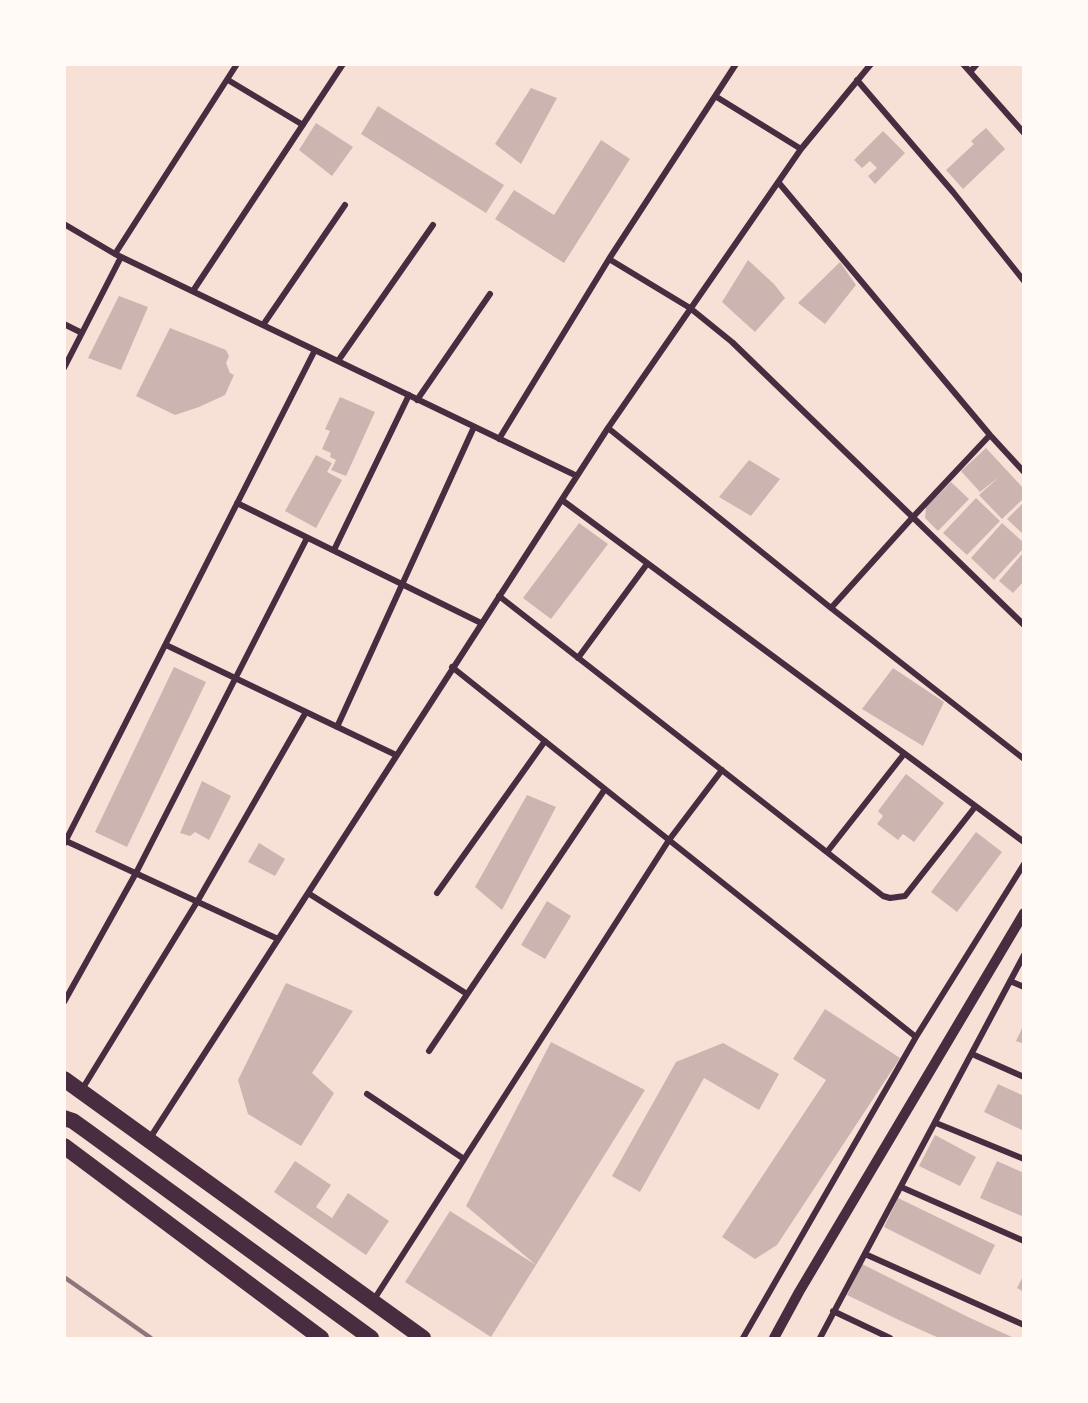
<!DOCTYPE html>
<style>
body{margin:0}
#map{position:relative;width:1088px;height:1403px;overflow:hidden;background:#f7e1d7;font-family:"Alegreya Sans",sans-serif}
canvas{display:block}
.frame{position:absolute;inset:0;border:66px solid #fffaf5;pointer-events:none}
</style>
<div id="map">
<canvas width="1088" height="1403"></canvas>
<div class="frame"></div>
</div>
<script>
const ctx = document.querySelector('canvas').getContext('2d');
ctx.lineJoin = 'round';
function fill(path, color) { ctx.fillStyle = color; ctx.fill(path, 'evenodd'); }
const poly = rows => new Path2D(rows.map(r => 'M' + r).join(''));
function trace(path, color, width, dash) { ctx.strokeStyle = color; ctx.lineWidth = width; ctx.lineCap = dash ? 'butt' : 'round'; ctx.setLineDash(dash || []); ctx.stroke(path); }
const building = poly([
 [531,88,557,98,521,164,495,144],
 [378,106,504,185,486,213,361,134],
 [316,123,353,147,332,176,299,150],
 [986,128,1005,149,963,189,946,170,974,144,971,141],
 [883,131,905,153,875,184,868,176,877,168,870,161,862,168,854,160],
 [601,140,630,159,564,263,495,219,514,190,554,215],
 [748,260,774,284,785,298,755,332,722,302],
 [840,262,856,285,825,324,798,303],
 [119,296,148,307,121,370,88,358],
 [170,328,226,350,229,356,226,363,230,373,234,375,225,395,199,407,175,415,136,396],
 [340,397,375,412,346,476,331,470,336,460,330,457,331,453,322,449,330,431,325,429],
 [986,448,1024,489,1024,498,1002,519,979,495,1000,476,980,492,961,471],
 [316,455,332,463,327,472,342,480,316,528,285,511],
 [749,460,780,479,751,516,719,497],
 [951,482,969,499,938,531,925,518,926,507],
 [976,498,1000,521,967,555,943,533],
 [1024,502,1024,535,1007,519],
 [579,523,608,544,551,619,523,598],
 [1002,523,1024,543,1024,548,994,580,971,558],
 [1022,554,1024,556,1024,581,1013,593,999,581],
 [174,667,206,682,127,847,95,832],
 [893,668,944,702,923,746,862,709],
 [906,774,944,803,914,842,903,834,898,840,877,824,883,816,878,811],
 [202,781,231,796,209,840,195,832,190,836,180,833],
 [527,795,556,807,502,910,475,887],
 [976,832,1002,852,957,912,931,892],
 [259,843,285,859,275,876,248,862],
 [547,901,571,916,545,959,521,945],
 [286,983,353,1011,312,1073,334,1093,301,1146,248,1114,238,1080],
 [825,1009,900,1058,777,1245,755,1259,722,1237,826,1080,793,1059],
 [1024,1024,1024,1044,1016,1041],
 [551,1042,645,1090,536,1265,466,1206],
 [723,1043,779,1074,759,1110,704,1078,640,1192,612,1176,676,1062],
 [998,1084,1024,1096,1024,1131,984,1112],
 [935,1135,976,1157,960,1186,919,1166],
 [295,1161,331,1185,316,1207,332,1218,348,1193,389,1221,366,1255,274,1192],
 [997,1161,1024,1173,1024,1217,980,1198],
 [898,1198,995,1245,980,1275,884,1227],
 [450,1211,536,1265,491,1337,405,1282],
 [862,1264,968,1317,1014,1338,939,1338,901,1321,847,1295],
 [1024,1274,1024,1292,1017,1288]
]);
const minor = poly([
 [963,64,1024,133],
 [970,72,977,64],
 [228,80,303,125],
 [857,80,953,192,1024,281],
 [715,96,801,149],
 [779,183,990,435,1024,472],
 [64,224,115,254,577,476],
 [115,254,237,64],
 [609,259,690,308,732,342,1024,625],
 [193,291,343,64],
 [64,324,82,333],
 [263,325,345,205],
 [338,361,433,225],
 [64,368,121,257],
 [417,400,490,294],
 [608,428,831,608,1024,759],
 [499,439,609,259,736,64],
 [562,500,1024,842],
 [237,503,481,623],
 [334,550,409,395],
 [499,596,883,896,890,898,905,896,975,807],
 [831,608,912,518,990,435],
 [166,645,396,755],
 [578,658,647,564],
 [452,667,916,1037],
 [337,727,474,427],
 [66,841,278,939],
 [64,844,315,350],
 [827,852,904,754],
 [308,893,467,994],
 [437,893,545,741],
 [1010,981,1024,987],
 [64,1002,136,873,307,538],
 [429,1051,605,789],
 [972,1054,1024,1077],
 [81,1091,197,902,306,712],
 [367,1094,464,1159],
 [936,1123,1024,1159],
 [150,1138,608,428,801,149,871,64],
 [901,1187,1024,1241],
 [865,1254,1024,1325],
 [373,1301,669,840,722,770],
 [833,1311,890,1338],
 [743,1338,916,1037,1024,864],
 [820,1338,1024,955]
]);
const tertiary = poly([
 [774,1338,799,1292,1024,913]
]);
const trunk = poly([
 [64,1079,423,1338],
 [64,1118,73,1121,87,1131,371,1338],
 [64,1146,321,1338]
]);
const rail = poly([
 [64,1277,151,1338]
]);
fill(building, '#ccb4b1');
trace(minor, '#4a2c40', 6);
trace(tertiary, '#4a2c40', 10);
trace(trunk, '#4a2c40', 16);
trace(rail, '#8f747c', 4.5);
</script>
